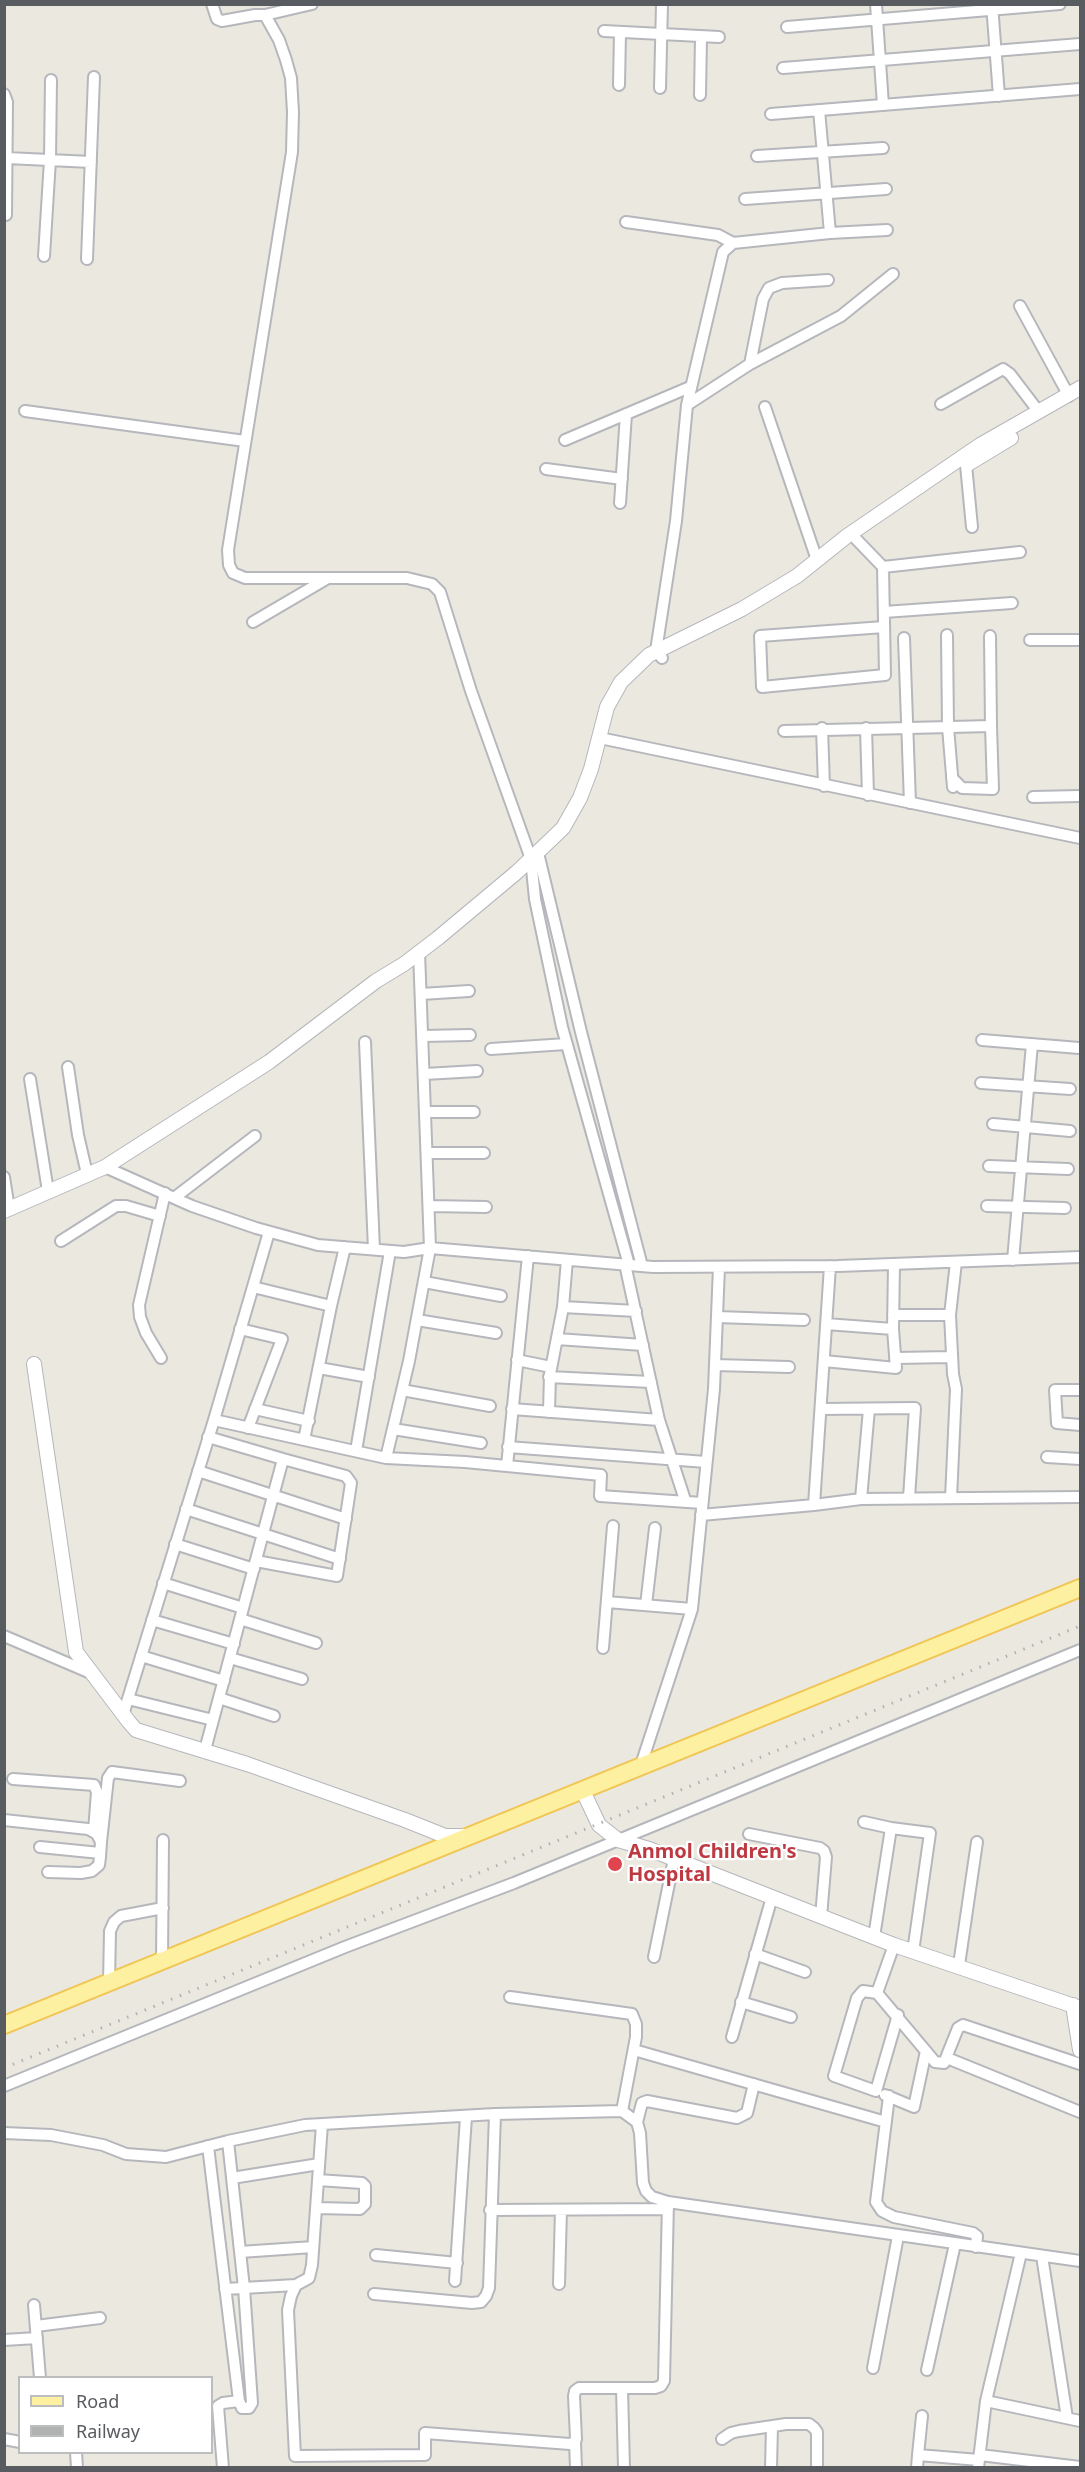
<!DOCTYPE html>
<style>
body{margin:0}
#map{position:relative;width:1085px;height:2472px;overflow:hidden;background:#ebe8df;font-family:"Noto Sans",sans-serif}
canvas{display:block}
.frame{position:absolute;inset:0;border:6px solid #585b60;pointer-events:none}
.legend{position:absolute;left:18px;top:2376px;width:195px;height:78px;box-sizing:border-box;background:#fff;border:2px solid #bcbdbf;margin:0;padding:8px 10px;list-style:none;font-size:18px;color:#585b60}
.legend li{display:flex;align-items:center;gap:12px;height:30px}
.legend b{width:30px;border:2px solid #bcbdbf}
</style>
<div id="map">
<canvas width="1085" height="2472"></canvas>
<div class="frame"></div>
<ul class="legend">
<li><b style="height:8px;background:#fef0a1"></b>Road</li>
<li><b style="height:8px;background:#b0b1b1"></b>Railway</li>
</ul>
</div>
<script>
const ctx = document.querySelector('canvas').getContext('2d');
ctx.lineJoin = 'round';
const poly = rows => new Path2D(rows.map(r => 'M' + r).join(''));
function trace(path, color, width, dash) { ctx.strokeStyle = color; ctx.lineWidth = width; ctx.lineCap = dash ? 'butt' : 'round'; ctx.setLineDash(dash || []); ctx.stroke(path); }
function write(font, color, halo, rows, align = 'center') {
  ctx.font = font + ' "Noto Sans",sans-serif'; ctx.lineWidth = 4.5; ctx.setLineDash([]); ctx.textBaseline = 'middle'; ctx.strokeStyle = halo; ctx.fillStyle = color; for (const [text, x, y, turn = 0] of rows) {
    ctx.save(); ctx.translate(x, y); ctx.rotate((+turn || 0) * Math.PI / 180); ctx.textAlign = isNaN(turn) ? turn : align; if (halo) ctx.strokeText(text, 0, 0); ctx.fillText(text, 0, 0); ctx.restore();
  }
}
const minor = poly([
 [212,4,217,19,222,21,255,15,265,15,279,40,286,60,291,78,293,112,292,152,228,550,229,565,233,573,245,578,407,578,432,584,440,592,471,691,531,859,535,899,562,1027,629,1265],
 [876,4,883,105],
 [992,4,999,96],
 [265,15,312,4],
 [787,27,1060,4],
 [604,31,719,37],
 [783,68,1080,44],
 [619,85,620,32],
 [660,88,662,4],
 [4,94,7,102,6,215],
 [700,95,701,37],
 [819,110,830,233],
 [771,114,1080,89],
 [757,156,883,148],
 [7,158,91,162],
 [745,199,886,189],
 [626,222,718,235,733,243],
 [44,256,50,160,51,80],
 [87,259,94,77],
 [1020,306,1069,396],
 [750,364,763,299,769,288,782,283,828,280],
 [941,404,1003,369,1010,374,1039,412],
 [687,405,750,364,841,316,893,274],
 [765,407,817,560],
 [25,411,245,441],
 [565,440,690,387],
 [966,465,972,527],
 [546,469,622,479],
 [620,503,626,414],
 [856,539,883,567,885,675,762,687,760,636,884,627],
 [883,567,1020,552],
 [884,612,1012,603],
 [253,622,328,578],
 [947,635,948,727,953,787],
 [904,638,910,803],
 [1030,640,1080,640],
 [662,658,656,651,676,521,687,405,723,252,733,243,830,233,887,230],
 [822,728,824,786],
 [866,728,868,795],
 [784,731,991,726,990,636],
 [600,738,1080,838],
 [952,778,962,788,993,789,991,726],
 [1033,797,1080,796],
 [538,853,581,1032,642,1266],
 [419,952,430,1248,409,1361,386,1458,465,1462,601,1475,600,1496,702,1503],
 [421,994,469,991],
 [423,1036,470,1035],
 [982,1040,1079,1048],
 [365,1042,374,1249],
 [491,1049,566,1044],
 [68,1067,78,1135,87,1174],
 [425,1074,477,1071],
 [30,1079,48,1191],
 [981,1083,1070,1089],
 [427,1112,474,1112],
 [993,1124,1070,1131],
 [428,1153,484,1153],
 [989,1166,1068,1169],
 [105,1167,192,1206,256,1228,318,1245,404,1252,430,1248,653,1267,838,1266,1080,1257],
 [4,1177,9,1209],
 [174,1198,255,1136],
 [429,1206,486,1207],
 [987,1206,1065,1208],
 [269,1232,214,1420,386,1458],
 [61,1241,116,1206,126,1206,160,1216],
 [1013,1260,1032,1044],
 [625,1264,659,1420,685,1500],
 [830,1266,814,1505,861,1499,1080,1497],
 [424,1282,501,1296],
 [253,1287,331,1306,345,1247],
 [563,1307,636,1311],
 [893,1315,950,1315],
 [717,1317,804,1320],
 [417,1320,496,1333],
 [826,1324,893,1329,894,1264],
 [240,1329,282,1339,248,1428],
 [557,1339,643,1345],
 [161,1358,146,1333,140,1317,139,1305,165,1193],
 [895,1358,952,1357],
 [517,1360,551,1367],
 [824,1361,896,1368,893,1329],
 [715,1365,789,1367],
 [319,1368,369,1377],
 [549,1377,651,1382],
 [402,1390,490,1406],
 [1080,1390,1055,1390,1057,1423,1080,1425],
 [255,1409,309,1421],
 [512,1409,659,1420],
 [821,1409,915,1408,909,1498],
 [549,1412,550,1374,563,1307,567,1260],
 [393,1429,481,1443],
 [208,1437,283,1459],
 [304,1440,331,1306],
 [508,1447,706,1462],
 [356,1451,390,1251],
 [1047,1457,1080,1459],
 [507,1466,528,1256],
 [198,1471,346,1519],
 [951,1498,956,1389,953,1374,950,1315,956,1262],
 [861,1499,869,1409],
 [186,1509,340,1559],
 [701,1515,814,1505],
 [175,1544,254,1569],
 [163,1583,243,1608],
 [607,1602,692,1609],
 [646,1605,655,1528],
 [240,1619,316,1643],
 [152,1620,234,1644],
 [4,1636,93,1674],
 [603,1648,613,1526],
 [141,1656,224,1681],
 [230,1658,302,1679],
 [219,1698,274,1716],
 [128,1699,213,1720],
 [123,1715,214,1420],
 [205,1750,283,1459,346,1476,351,1483,337,1576,256,1561],
 [640,1768,692,1609,714,1389,719,1267],
 [13,1779,94,1785,97,1792,94,1831],
 [4,1820,88,1829,97,1834,101,1842,100,1857,99,1865,92,1871,81,1873,48,1872],
 [864,1822,891,1828],
 [749,1834,820,1848,824,1851,826,1857,821,1917],
 [101,1842,108,1778,112,1772,180,1781],
 [40,1847,100,1853],
 [874,1937,891,1828,930,1833,913,1952],
 [894,1945,877,1993,935,2062,944,2063,958,2028,963,2025,1080,2064],
 [755,1954,805,1972],
 [654,1957,674,1859],
 [162,1962,163,1840],
 [959,1965,977,1842],
 [109,1983,110,1931,114,1922,121,1916,163,1908],
 [877,1993,863,1991,857,1998,834,2076,876,2091,898,2015],
 [510,1997,632,2014,636,2024,636,2037,622,2111],
 [741,2002,791,2017],
 [732,2037,772,1897],
 [634,2050,886,2122],
 [947,2058,1080,2112],
 [4,2086,345,1947,514,1883,1080,1650],
 [885,2095,914,2107,926,2051],
 [889,2096,876,2202,882,2211,894,2217,973,2233,977,2236,976,2247],
 [637,2122,642,2103,647,2101,737,2118,747,2113,754,2084],
 [322,2124,312,2265,309,2278,296,2285,291,2296,288,2310,295,2456,425,2455,425,2433,570,2444,575,2442,576,2439,574,2396,575,2391,579,2388,655,2388,661,2386,664,2381,668,2202],
 [4,2133,51,2135,103,2145,126,2154,166,2157,228,2141,305,2125,495,2114,622,2111,637,2122,640,2133,643,2183,646,2191,652,2197,668,2202,1080,2261],
 [208,2146,239,2401,242,2408,249,2408,252,2403,244,2288,228,2141],
 [232,2178,319,2164],
 [316,2208,360,2209,365,2204,365,2186,362,2183,318,2180],
 [490,2210,668,2209],
 [240,2252,313,2247],
 [376,2255,457,2263],
 [1042,2256,1067,2418],
 [455,2281,466,2117],
 [559,2284,561,2210],
 [225,2289,296,2285],
 [374,2294,472,2303,481,2302,486,2296,489,2288,495,2114],
 [34,2305,40,2378],
 [36,2326,100,2318],
 [4,2340,37,2338],
 [873,2368,898,2236],
 [927,2370,955,2244],
 [622,2388,624,2468],
 [986,2401,1080,2421],
 [4,2439,20,2442],
 [722,2439,731,2433,739,2431,786,2424,809,2424,814,2428,817,2432,817,2468],
 [575,2442,576,2468],
 [76,2452,77,2468],
 [918,2455,922,2416],
 [980,2455,1080,2467],
 [223,2468,218,2406,223,2403,239,2401],
 [771,2468,772,2426],
 [917,2468,918,2455,979,2460],
 [978,2468,986,2401,1021,2253]
]);
const tertiary = poly([
 [968,464,1011,438],
 [4,1211,105,1167,269,1062,376,981,404,964,438,938,517,872,563,828,580,798,591,769,607,707,621,682,649,655,742,609,797,576,847,536,980,445,1080,388],
 [34,1364,76,1652,129,1722,136,1730,247,1764,405,1820,445,1836,464,1836],
 [583,1791,599,1825,618,1840,649,1849,894,1945,1080,2008],
 [1073,2005,1080,2050]
]);
const primary = poly([
 [4,2025,1080,1588]
]);
const rail = poly([
 [4,2068,1080,1626]
]);
const markers = [
 [615,1864,8,"#e0444e"]
];
const healthNames = [
 ["Anmol Children's",628,1852],
 ["Hospital",628,1875]
];
trace(minor, '#b5b7bc', 14);
trace(tertiary, '#b5b7bc', 16);
trace(primary, '#f0c553', 20);
trace(minor, '#fff', 10);
trace(tertiary, '#fff', 14);
trace(primary, '#fef0a1', 16);
trace(rail, '#b0b1b1', 3, [1.5, 8]);
for (const [x, y, r, color] of markers) { const dot = new Path2D(); dot.arc(x, y, r, 0, 2 * Math.PI); ctx.fillStyle = color; ctx.fill(dot); trace(dot, '#fff', 2); }
write('bold 20px', '#be3a42', '#fff', healthNames, 'left');
</script>
